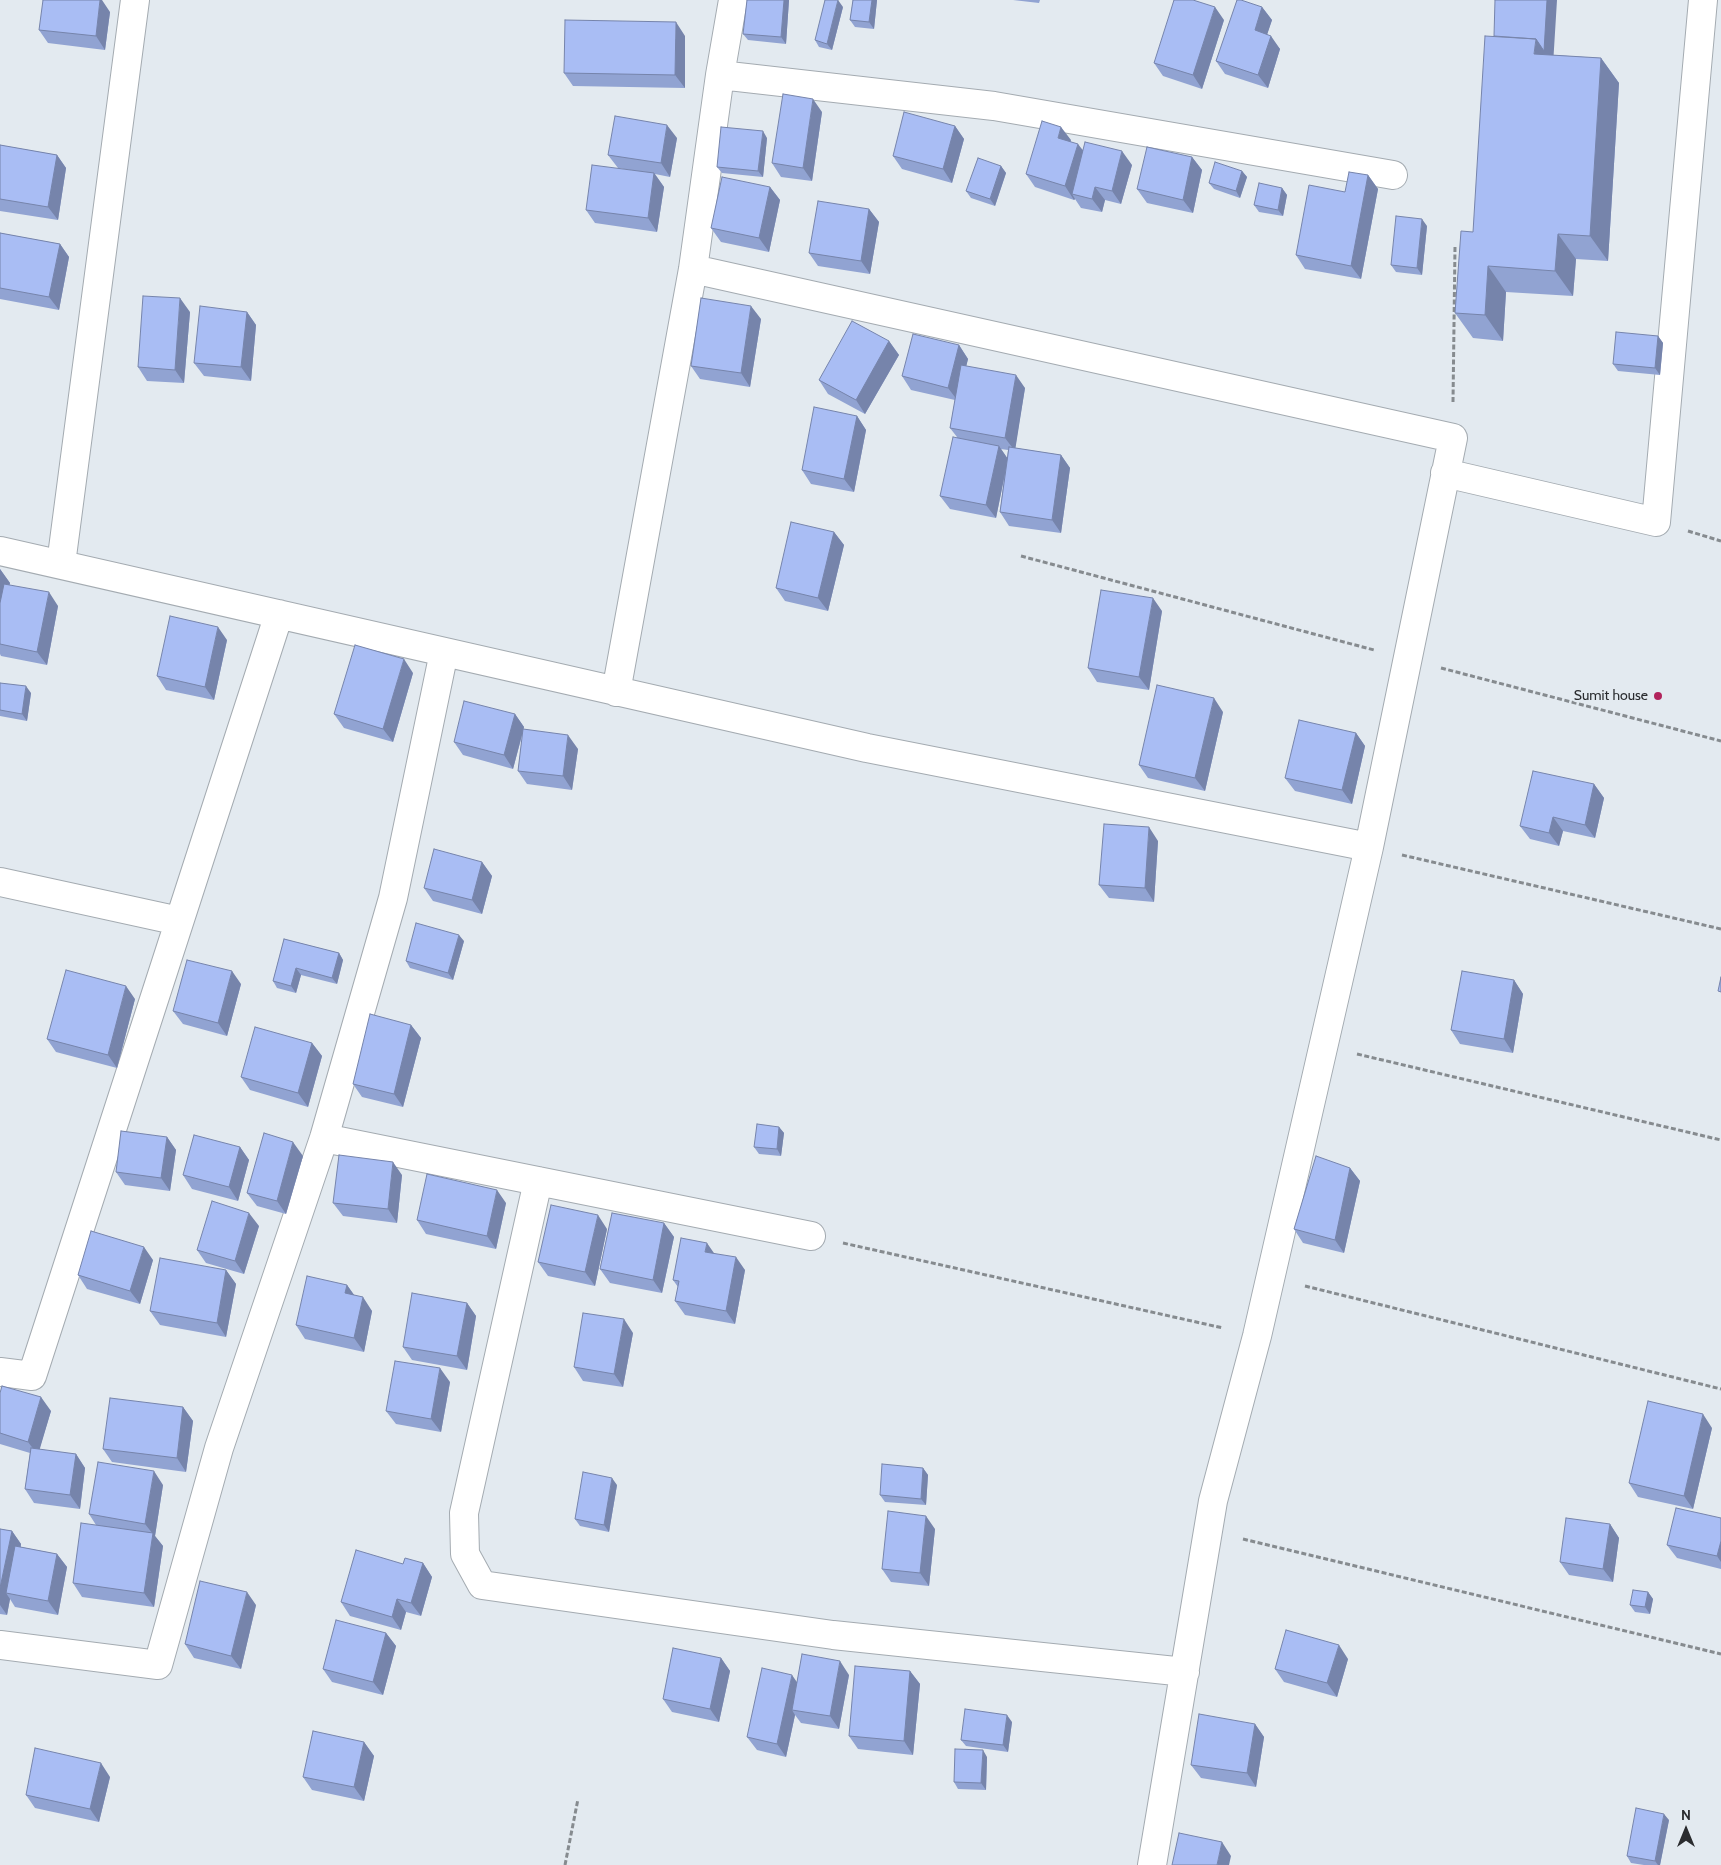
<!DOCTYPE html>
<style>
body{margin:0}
#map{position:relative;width:1721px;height:1865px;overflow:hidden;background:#e3eaf0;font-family:Cabin,sans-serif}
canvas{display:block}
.north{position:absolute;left:1661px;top:1805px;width:50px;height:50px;-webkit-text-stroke:4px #e3eaf0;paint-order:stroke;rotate:0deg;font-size:14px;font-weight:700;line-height:20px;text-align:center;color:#2a2c2f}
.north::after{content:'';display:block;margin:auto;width:18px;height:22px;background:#2a2c2f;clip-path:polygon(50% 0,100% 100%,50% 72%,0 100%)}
</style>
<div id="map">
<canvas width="1721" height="1865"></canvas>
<div class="north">N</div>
</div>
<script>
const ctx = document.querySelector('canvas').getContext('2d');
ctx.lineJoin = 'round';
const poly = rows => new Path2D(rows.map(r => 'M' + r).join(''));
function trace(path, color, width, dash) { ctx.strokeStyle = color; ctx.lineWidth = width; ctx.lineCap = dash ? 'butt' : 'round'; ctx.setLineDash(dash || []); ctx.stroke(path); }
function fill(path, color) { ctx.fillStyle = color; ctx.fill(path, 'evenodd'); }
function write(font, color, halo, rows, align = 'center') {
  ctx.font = font + ' Cabin,sans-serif'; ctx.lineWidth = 4.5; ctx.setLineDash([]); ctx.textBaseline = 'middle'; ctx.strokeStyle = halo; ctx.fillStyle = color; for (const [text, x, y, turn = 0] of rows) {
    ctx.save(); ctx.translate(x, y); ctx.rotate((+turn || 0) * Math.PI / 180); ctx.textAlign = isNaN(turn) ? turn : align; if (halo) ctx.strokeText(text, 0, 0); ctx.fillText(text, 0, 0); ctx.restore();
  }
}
const path = poly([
 [1453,402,1455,247],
 [1688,531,1721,541],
 [1021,556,1374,650],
 [1441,668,1721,741],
 [1402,855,1721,929],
 [1357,1054,1721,1140],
 [843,1243,1223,1328],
 [1305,1286,1721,1389],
 [1243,1539,1721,1654],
 [565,1865,578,1799]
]);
const minor = poly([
 [720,75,994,106,1393,175],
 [1445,473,1656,522,1703,0],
 [0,551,867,748,1369,847,1453,438,693,269],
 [61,564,135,0],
 [616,692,693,269,720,75,733,0],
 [0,882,179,921],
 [324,1138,811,1236],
 [538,1181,464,1513,465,1554,482,1585,833,1635,1185,1672],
 [0,1372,32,1376,279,614],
 [0,1645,158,1665,219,1448,324,1138,393,898,444,652],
 [1152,1865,1213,1501,1257,1336,1369,847]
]);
const wall = poly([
 [789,0,786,44,748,40,743,34],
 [853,0,877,0,874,29,855,27,850,20],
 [1013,0,1040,0,1039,3],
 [843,7,832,50,819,47,815,40],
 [1262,7,1272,20,1267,34,1280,49,1268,88,1225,74,1216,61],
 [110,12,105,50,48,43,39,30],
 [1224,20,1202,89,1163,76,1154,63],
 [685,36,685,88,573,86,564,73],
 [1554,55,1601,58,1619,83,1608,261,1576,259,1573,296,1506,292,1503,341,1473,338,1455,313,1473,232],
 [822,112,812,181,781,177,772,163],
 [955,126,964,139,952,183,902,169,893,156],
 [677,138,670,177,655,174,664,187,657,232,595,223,586,210,635,171,618,168,608,155],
 [767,138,763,177,722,173,717,167],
 [1071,140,1070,141,1083,150,1132,165,1121,204,1105,200,1102,212,1081,208,1075,199,1074,200,1035,187,1026,174],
 [0,145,57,155,66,168,58,220,0,211],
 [1192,157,1202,170,1193,213,1147,203,1137,189],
 [1001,166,1006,173,995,206,971,198,966,191],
 [1242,171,1247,177,1240,198,1214,189,1209,183],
 [1368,175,1378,189,1361,279,1305,269,1296,255],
 [770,187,780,200,769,252,721,242,711,228],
 [1282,188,1287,195,1283,216,1259,212,1254,205],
 [869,209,879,222,870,274,818,266,809,253],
 [1427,226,1422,275,1396,272,1391,265],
 [0,233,60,244,69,257,59,310,0,299],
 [190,312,184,383,147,381,138,367],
 [247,312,256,325,251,381,204,376,194,363],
 [761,319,750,387,700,379,691,366],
 [1658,336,1663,343,1660,375,1618,371,1613,364],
 [889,341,899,355,865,414,828,394,819,380],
 [959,345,968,359,966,366,1025,388,1015,448,1061,455,1070,468,1061,533,1009,526,1000,512,1004,478,996,518,950,509,940,496,957,437,950,428,955,400,911,390,902,376],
 [1001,449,1008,450,1007,458],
 [857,416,866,430,854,492,811,484,802,470],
 [834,532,844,545,828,611,785,601,776,588],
 [0,569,10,583,9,585,58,606,47,665,1,656,0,654],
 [1162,611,1149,690,1097,682,1088,668],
 [227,640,214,700,166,690,157,676],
 [413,673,393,742,344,728,334,714],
 [0,683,31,693,27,721,0,716],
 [1223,712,1205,791,1148,778,1139,765],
 [515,714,524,727,523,729,578,749,572,790,527,784,518,771,523,732,513,769,463,755,454,742],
 [1356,733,1365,746,1352,804,1295,791,1285,778],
 [1594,784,1604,798,1595,838,1563,831,1559,846,1530,839,1520,826],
 [1158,841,1154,902,1109,898,1099,885],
 [482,862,492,876,482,914,433,901,424,888],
 [284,939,339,953,343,960,337,984,301,975,296,993,277,988,273,981],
 [464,941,453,980,410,968,406,961],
 [1514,980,1523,994,1513,1053,1460,1044,1451,1030],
 [241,984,227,1036,183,1024,173,1011],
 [135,999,117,1068,56,1052,47,1039],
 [411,1025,421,1038,403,1107,362,1097,353,1084],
 [312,1043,322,1056,308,1107,250,1090,241,1077],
 [779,1127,784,1133,781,1156,759,1154,754,1147],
 [167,1137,176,1150,170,1191,125,1185,116,1172],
 [240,1147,249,1160,238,1201,192,1189,183,1175],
 [303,1156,286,1214,257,1206,247,1193],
 [1350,1168,1360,1181,1344,1253,1303,1243,1294,1229],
 [402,1175,397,1223,343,1216,333,1203],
 [506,1203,496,1249,426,1234,417,1220],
 [664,1223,674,1237,662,1293,610,1283,600,1269],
 [259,1226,244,1274,206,1263,197,1250],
 [607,1229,595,1286,548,1276,538,1262],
 [714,1253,745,1270,735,1324,685,1315,675,1301,678,1287,673,1280],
 [153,1260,140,1304,87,1289,78,1275],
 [226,1270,236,1284,226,1337,160,1325,150,1311],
 [347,1285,354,1295,372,1311,364,1352,305,1339,296,1325],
 [467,1303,476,1316,467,1370,412,1360,403,1347],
 [633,1333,623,1387,583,1381,574,1367],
 [450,1382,441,1432,396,1424,386,1411],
 [0,1393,51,1411,39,1450,76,1454,85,1468,80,1509,34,1503,25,1489,30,1453,0,1444],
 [183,1407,193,1421,186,1472,112,1462,103,1449],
 [1712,1428,1693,1509,1638,1497,1629,1483],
 [923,1468,928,1475,926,1505,885,1502,880,1495],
 [163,1485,155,1536,163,1546,154,1607,82,1597,73,1583,96,1525,89,1514],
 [617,1485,609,1532,580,1526,575,1519],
 [1721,1518,1721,1569,1677,1558,1667,1545],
 [1610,1524,1619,1538,1613,1582,1569,1575,1560,1562],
 [0,1529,12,1531,21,1544,21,1547,57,1554,67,1567,58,1615,15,1607,10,1599,7,1615,0,1614],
 [935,1529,929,1586,891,1582,882,1569],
 [423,1563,432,1577,421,1616,406,1612,401,1630,350,1616,341,1602,403,1564],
 [1648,1592,1653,1599,1650,1614,1635,1612,1630,1605],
 [256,1605,241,1669,194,1658,185,1644],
 [386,1633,396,1646,383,1695,332,1682,323,1669],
 [721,1658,730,1671,719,1722,672,1712,663,1699],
 [1348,1659,1337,1697,1284,1682,1275,1669],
 [910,1671,920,1684,913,1755,858,1749,849,1736],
 [849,1675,839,1729,801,1723,795,1715,786,1757,757,1750,747,1737,797,1682],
 [1012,1722,1008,1752,966,1746,961,1740],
 [1255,1724,1264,1737,1256,1787,1201,1778,1191,1765],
 [364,1742,374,1756,364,1801,312,1790,303,1777],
 [987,1757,986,1790,958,1789,954,1782],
 [110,1777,99,1822,35,1808,26,1795],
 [1669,1820,1660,1865,1644,1865,1631,1863,1627,1856]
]);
const shadedWall = poly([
 [100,0,102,0,110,12,105,50,96,36],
 [784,0,789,0,786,44,781,37],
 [838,0,843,7,832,50,827,44],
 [872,0,877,0,874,29,869,22],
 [1547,0,1557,0,1553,65,1534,54,1536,39],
 [1215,7,1224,20,1202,89,1193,75],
 [1262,7,1272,20,1264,44,1255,30],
 [676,22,685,36,685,88,675,75],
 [1271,36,1280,49,1268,88,1258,75],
 [1601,58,1619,83,1608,261,1590,236],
 [813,99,822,112,812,181,803,168],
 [667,125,677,138,670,177,661,163],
 [955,126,964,139,952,183,943,169],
 [1061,127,1071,140,1068,151,1058,138],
 [763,131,767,138,763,177,758,171],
 [1078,144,1088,157,1072,194,1075,199,1074,200,1065,186],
 [1122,151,1132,165,1121,204,1112,191],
 [57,155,66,168,58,220,48,207],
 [1192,157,1202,170,1193,213,1183,200],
 [1001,166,1006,173,995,206,990,199],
 [1242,171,1247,177,1240,198,1236,191],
 [654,173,664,187,657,232,648,218],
 [1368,175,1378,189,1361,279,1351,266],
 [770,187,780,200,769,252,759,238],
 [1095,187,1105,200,1102,212,1092,199],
 [1282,188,1287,195,1283,216,1278,210],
 [869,209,879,222,870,274,861,261],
 [1422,219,1427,226,1422,275,1417,268],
 [1558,234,1576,259,1573,296,1555,271],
 [60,244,69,257,59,310,49,297],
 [1488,266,1506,292,1503,341,1485,315],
 [180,298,190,312,184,383,175,370],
 [751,306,761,319,750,387,741,373],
 [247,312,256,325,251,381,241,367],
 [1658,336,1663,343,1660,375,1655,368],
 [889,341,899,355,865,414,856,400],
 [959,345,968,359,958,401,948,388],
 [1016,375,1025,388,1015,451,1005,438],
 [857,416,866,430,854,492,844,479],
 [999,446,1008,459,996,518,986,505],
 [1061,455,1070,468,1061,533,1052,520],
 [834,532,844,545,828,611,818,598],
 [0,569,10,583,0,632],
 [49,592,58,606,47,665,37,652],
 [1153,598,1162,611,1149,690,1139,677],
 [218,627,227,640,214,700,205,687],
 [404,659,413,673,393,742,383,729],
 [26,686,31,693,27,721,22,714],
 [1214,698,1223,712,1205,791,1195,778],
 [515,714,524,727,513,769,504,755],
 [1356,733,1365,746,1352,804,1342,790],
 [568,735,578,749,572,790,563,776],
 [1594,784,1604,798,1595,838,1585,825],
 [1553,817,1563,831,1559,846,1549,833],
 [1149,827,1158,841,1154,902,1145,888],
 [482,862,492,876,482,914,472,900],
 [459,935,464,941,453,980,448,973],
 [339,953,343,960,337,984,332,978],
 [296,968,301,975,296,993,291,986],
 [232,971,241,984,227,1036,218,1023],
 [1514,980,1523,994,1513,1053,1504,1039],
 [126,986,135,999,117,1068,108,1055],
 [411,1025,421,1038,403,1107,394,1094],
 [312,1043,322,1056,308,1107,298,1093],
 [779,1127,784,1133,781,1156,777,1149],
 [167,1137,176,1150,170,1191,161,1178],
 [293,1142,303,1156,286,1214,277,1201],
 [240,1147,249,1160,238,1201,229,1187],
 [393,1162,402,1175,397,1223,388,1209],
 [1350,1168,1360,1181,1344,1253,1335,1240],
 [497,1190,506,1203,496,1249,487,1236],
 [249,1213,259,1226,244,1274,235,1261],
 [598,1215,607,1229,595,1286,585,1272],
 [664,1223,674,1237,662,1293,653,1280],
 [707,1243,716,1256,705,1252],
 [144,1247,153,1260,140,1304,130,1291],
 [736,1257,745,1270,735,1324,726,1311],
 [226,1270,236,1284,226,1337,217,1323],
 [347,1285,357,1299,345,1293],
 [363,1297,372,1311,364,1352,354,1338],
 [467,1303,476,1316,467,1370,457,1356],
 [624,1319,633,1333,623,1387,614,1374],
 [440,1368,450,1382,441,1432,431,1419],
 [41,1397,51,1411,38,1455,28,1442],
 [183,1407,193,1421,186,1472,177,1458],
 [1703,1414,1712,1428,1693,1509,1684,1496],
 [76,1454,85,1468,80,1509,70,1495],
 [923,1468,928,1475,926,1505,921,1499],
 [154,1471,163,1485,155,1536,163,1546,154,1607,144,1593,153,1534,145,1524],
 [612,1478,617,1485,609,1532,604,1525],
 [926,1516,935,1529,929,1586,920,1573],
 [1610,1524,1619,1538,1613,1582,1603,1569],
 [12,1531,21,1544,11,1594,6,1593,10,1599,7,1615,0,1605,0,1588],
 [1721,1541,1721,1562,1717,1556],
 [57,1554,67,1567,58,1615,48,1601],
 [423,1563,432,1577,421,1616,411,1603],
 [247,1592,256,1605,241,1669,231,1656],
 [1648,1592,1653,1599,1650,1614,1645,1607],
 [397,1599,406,1612,401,1630,392,1617],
 [386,1633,396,1646,383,1695,373,1682],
 [1339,1645,1348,1659,1337,1697,1327,1683],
 [721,1658,730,1671,719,1722,710,1709],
 [840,1661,849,1675,839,1729,830,1716],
 [910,1671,920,1684,913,1755,904,1741],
 [792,1675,801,1688,792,1710,795,1715,786,1757,777,1744],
 [1007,1715,1012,1722,1008,1752,1003,1745],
 [1255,1724,1264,1737,1256,1787,1247,1773],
 [364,1742,374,1756,364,1801,354,1787],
 [983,1750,987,1757,986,1790,981,1783],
 [101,1763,110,1777,99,1822,90,1809],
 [1664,1814,1669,1820,1660,1865,1658,1865,1655,1861],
 [1222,1842,1231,1856,1229,1865,1217,1865]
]);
const building = poly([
 [43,0,100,0,96,36,39,30,43,0],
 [747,0,784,0,781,37,743,34,747,0],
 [825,0,838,0,827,44,815,40,825,0],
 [853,0,872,0,869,22,850,20,853,0],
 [1174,0,1193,0,1215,7,1193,75,1154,63,1174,0],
 [1237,0,1241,0,1262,7,1255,30,1271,36,1258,75,1216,61,1237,0],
 [1495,0,1547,0,1544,51,1536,39,1494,36,1495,0],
 [565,20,676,22,675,75,564,73,565,20],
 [1485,36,1536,39,1534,54,1601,58,1590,236,1558,234,1555,271,1488,266,1485,315,1455,313,1461,231,1473,232,1485,36],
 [783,94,813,99,803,168,772,163,783,94],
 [904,112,955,126,943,169,893,156,904,112],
 [615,116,667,125,661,163,608,155,615,116],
 [1042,121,1061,127,1058,138,1078,144,1065,186,1026,174,1042,121],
 [721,127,763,131,758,171,717,167,721,127],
 [1085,142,1122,151,1112,191,1095,187,1092,199,1072,194,1085,142],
 [0,145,57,155,48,207,0,199,0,145],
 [1147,147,1192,157,1183,200,1137,189,1147,147],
 [978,158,1001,166,990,199,966,191,978,158],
 [1215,162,1242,171,1236,191,1209,183,1215,162],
 [592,165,654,173,648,218,586,210,592,165],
 [1349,172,1368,175,1351,266,1296,255,1309,185,1345,192,1349,172],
 [722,177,770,187,759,238,711,228,722,177],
 [1259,183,1282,188,1278,210,1254,205,1259,183],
 [818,201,869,209,861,261,809,253,818,201],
 [1396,216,1422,219,1417,268,1391,265,1396,216],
 [0,233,60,244,49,297,0,288,0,233],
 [143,296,180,298,175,370,138,367,143,296],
 [701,298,751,306,741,373,691,366,701,298],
 [200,306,247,312,241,367,194,363,200,306],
 [852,321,889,341,856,400,819,380,852,321],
 [1616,332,1658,336,1655,368,1613,364,1616,332],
 [913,334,959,345,948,388,902,376,913,334],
 [961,365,1016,375,1005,438,950,428,961,365],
 [814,407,857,416,844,479,802,470,814,407],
 [953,437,999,446,986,505,940,496,953,437],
 [1009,447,1061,455,1052,520,1000,512,1009,447],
 [791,522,834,532,818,598,776,588,791,522],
 [4,584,49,592,37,652,0,644,0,603,4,584],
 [1101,590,1153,598,1139,677,1088,668,1101,590],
 [170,616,218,627,205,687,157,676,170,616],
 [355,645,404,659,383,729,334,714,355,645],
 [0,683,26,686,22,714,0,710,0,683],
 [1157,685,1214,698,1195,778,1139,765,1157,685],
 [464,701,515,714,504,755,454,742,464,701],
 [1299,720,1356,733,1342,790,1285,778,1299,720],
 [523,729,568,735,563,776,518,771,523,729],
 [1533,771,1594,784,1585,825,1553,817,1549,833,1520,826,1533,771],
 [1104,824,1149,827,1145,888,1099,885,1104,824],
 [434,849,482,862,472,900,424,888,434,849],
 [416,923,459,935,448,973,406,961,416,923],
 [284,939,339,953,332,978,296,968,291,986,273,981,284,939],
 [187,960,232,971,218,1023,173,1011,187,960],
 [66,970,126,986,108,1055,47,1039,66,970],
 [1462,971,1514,980,1504,1039,1451,1030,1462,971],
 [1721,977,1721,992,1718,991,1721,977],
 [370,1014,411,1025,394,1094,353,1084,370,1014],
 [255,1027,312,1043,298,1093,241,1077,255,1027],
 [757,1124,779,1127,777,1149,754,1147,757,1124],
 [121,1131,167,1137,161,1178,116,1172,121,1131],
 [264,1133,293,1142,277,1201,247,1193,264,1133],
 [194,1135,240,1147,229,1187,183,1175,194,1135],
 [339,1155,393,1162,388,1209,333,1203,339,1155],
 [1316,1156,1350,1168,1335,1240,1294,1229,1316,1156],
 [427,1174,497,1190,487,1236,417,1220,427,1174],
 [212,1201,249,1213,235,1261,197,1250,212,1201],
 [551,1205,598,1215,585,1272,538,1262,551,1205],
 [612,1213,664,1223,653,1280,600,1269,612,1213],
 [91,1231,144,1247,130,1291,78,1275,91,1231],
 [681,1238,707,1243,705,1252,736,1257,726,1311,675,1301,679,1281,673,1280,681,1238],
 [160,1258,226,1270,217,1323,150,1311,160,1258],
 [307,1276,347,1285,345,1293,363,1297,354,1338,296,1325,307,1276],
 [412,1293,467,1303,457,1356,403,1347,412,1293],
 [583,1313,624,1319,614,1374,574,1367,583,1313],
 [395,1361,440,1368,431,1419,386,1411,395,1361],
 [2,1386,41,1397,28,1442,0,1433,0,1393,2,1386],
 [110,1398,183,1407,177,1458,103,1449,110,1398],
 [1648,1401,1703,1414,1684,1496,1629,1483,1648,1401],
 [31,1448,76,1454,70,1495,25,1489,31,1448],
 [98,1462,154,1471,145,1524,89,1514,98,1462],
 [882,1464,923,1468,921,1499,880,1495,882,1464],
 [583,1472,612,1478,604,1525,575,1519,583,1472],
 [1676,1508,1721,1518,1721,1541,1717,1556,1667,1545,1676,1508],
 [888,1511,926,1516,920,1573,882,1569,888,1511],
 [1566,1518,1610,1524,1603,1569,1560,1562,1566,1518],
 [81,1523,153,1533,144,1593,73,1583,81,1523],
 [0,1529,12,1531,0,1588,0,1529],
 [15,1546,57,1554,48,1601,6,1593,15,1546],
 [356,1550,403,1564,405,1558,423,1563,411,1603,397,1599,392,1617,341,1602,356,1550],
 [200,1581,247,1592,231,1656,185,1644,200,1581],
 [1633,1590,1648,1592,1645,1607,1630,1605,1633,1590],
 [336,1620,386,1633,373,1682,323,1669,336,1620],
 [1286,1630,1339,1645,1327,1683,1275,1669,1286,1630],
 [673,1648,721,1658,710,1709,663,1699,673,1648],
 [802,1654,840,1661,830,1716,792,1710,802,1654],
 [855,1666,910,1671,904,1741,849,1736,855,1666],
 [762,1668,792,1675,777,1744,747,1737,762,1668],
 [965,1709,1007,1715,1003,1745,961,1740,965,1709],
 [1199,1714,1255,1724,1247,1773,1191,1765,1199,1714],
 [313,1731,364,1742,354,1787,303,1777,313,1731],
 [35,1748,101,1763,90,1809,26,1795,35,1748],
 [955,1749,983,1750,981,1783,954,1782,955,1749],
 [1636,1808,1664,1814,1655,1861,1627,1856,1636,1808],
 [1179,1833,1222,1842,1217,1865,1172,1865,1179,1833]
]);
const markers = [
 [1658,696,5,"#b1235c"]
];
const poiNames = [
 ["Sumit house",1648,696]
];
trace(minor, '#a4abb1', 30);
trace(path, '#868b8f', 3, [5, 2.5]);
trace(minor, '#fff', 28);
fill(wall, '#91a3d2');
fill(shadedWall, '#7684ab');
fill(building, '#a9bdf4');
trace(building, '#7684ab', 1);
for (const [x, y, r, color] of markers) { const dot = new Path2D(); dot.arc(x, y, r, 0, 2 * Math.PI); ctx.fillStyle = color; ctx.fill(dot); trace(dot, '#e3eaf0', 2); }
write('14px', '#2a2c2f', '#e3eaf0', poiNames, 'right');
</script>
